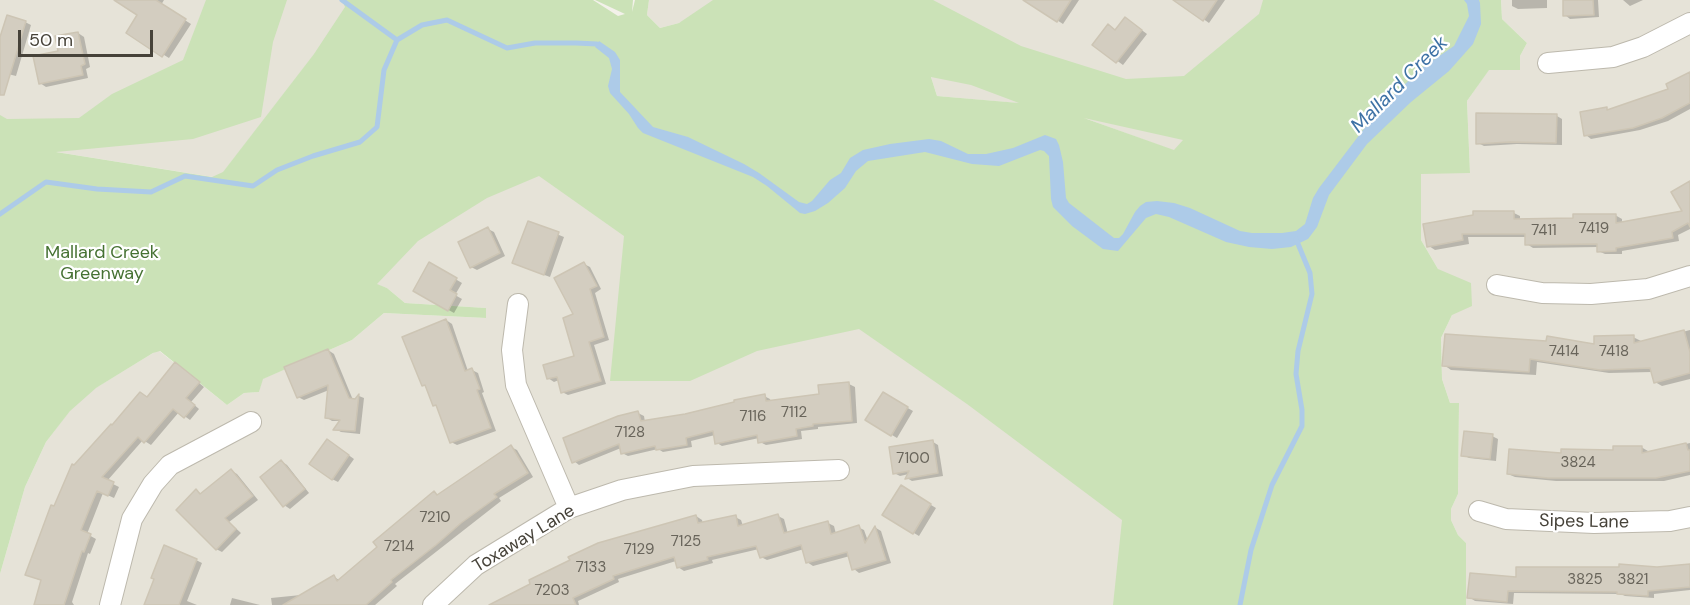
<!DOCTYPE html>
<style>
body{margin:0}
#map{position:relative;width:1690px;height:605px;overflow:hidden;background:#f3f1ea;font-family:"DM Sans",sans-serif}
canvas{display:block}
.scale{position:absolute;left:18px;top:30px;width:135px;height:27px;box-sizing:border-box;border:3px solid #464239;border-top:0;padding-left:8px;font-size:18px;line-height:21px;white-space:nowrap;color:#464239;-webkit-text-stroke:4px #fff;paint-order:stroke}
</style>
<div id="map">
<canvas width="1690" height="605"></canvas>
<div class="scale">50 m</div>
</div>
<script>
const ctx = document.querySelector('canvas').getContext('2d');
ctx.lineJoin = 'round';
function fill(path, color) { ctx.fillStyle = color; ctx.fill(path, 'evenodd'); }
const poly = rows => new Path2D(rows.map(r => 'M' + r).join(''));
function trace(path, color, width, dash) { ctx.strokeStyle = color; ctx.lineWidth = width; ctx.lineCap = dash ? 'butt' : 'round'; ctx.setLineDash(dash || []); ctx.stroke(path); }
function write(font, color, halo, rows, align = 'center') {
  ctx.font = font + ' "DM Sans",sans-serif'; ctx.lineWidth = 4.5; ctx.setLineDash([]); ctx.textBaseline = 'middle'; ctx.strokeStyle = halo; ctx.fillStyle = color; for (const [text, x, y, turn = 0] of rows) {
    ctx.save(); ctx.translate(x, y); ctx.rotate((+turn || 0) * Math.PI / 180); ctx.textAlign = isNaN(turn) ? turn : align; if (halo) ctx.strokeText(text, 0, 0); ctx.fillText(text, 0, 0); ctx.restore();
  }
}
const residential = poly([
 [0,0,342,0,348,11,219,178,0,143],
 [649,0,767,0,660,28,647,15],
 [907,0,1296,0,1175,151,1051,106,937,96],
 [1501,0,1690,0,1690,605,1466,605,1466,543,1458,535,1451,520,1451,509,1458,494,1459,403,1450,403,1442,379,1441,338,1452,315,1438,269,1421,240,1421,173,1470,173,1467,101,1489,69,1520,70,1520,56,1527,43,1502,19],
 [387,48,1378,605,0,605,0,574,25,487,46,442,79,398,158,350,227,405,244,393,259,392,262,379,352,340,384,313,486,318,486,308,405,303,387,288,281,253]
]);
const green = poly([
 [206,0,287,0,273,42,261,117,193,139,56,152,212,177,223,172,314,54,345,7,342,0,593,0,618,16,625,14,595,0,633,0,632,12,635,0,649,0,647,15,660,28,679,23,713,0,933,0,1021,46,1126,79,1184,76,1259,14,1263,0,1501,0,1502,19,1527,43,1520,56,1520,70,1489,70,1467,101,1470,173,1421,174,1421,240,1438,269,1471,283,1472,306,1452,315,1441,338,1442,379,1450,403,1459,403,1458,494,1451,509,1451,520,1458,535,1466,543,1466,605,1113,605,1122,520,967,404,859,329,757,351,690,381,610,381,624,236,539,176,487,198,418,241,377,284,387,288,405,303,486,308,486,318,384,313,352,340,263,379,259,392,244,393,227,405,160,351,153,353,96,388,70,411,46,442,25,487,0,574,0,115,7,119,79,118,112,94,183,60],
 [931,77,971,85,1019,103,937,96],
 [1084,118,1183,140,1174,150]
]);
const water = poly([
 [1464,0,1479,0,1480,3,1481,24,1473,44,1449,71,1411,102,1367,144,1329,195,1317,227,1308,239,1291,247,1272,249,1249,247,1226,242,1169,217,1156,214,1146,218,1118,251,1103,249,1072,226,1053,207,1051,199,1049,156,1044,151,1040,150,999,166,972,164,925,152,868,161,856,171,845,188,828,203,815,211,805,214,800,213,767,186,753,177,643,133,638,128,629,114,610,93,608,86,612,69,609,58,595,47,599,41,615,52,620,60,620,92,653,127,688,137,744,164,759,173,799,202,807,204,812,201,830,180,841,173,850,158,863,150,890,144,929,139,941,141,968,154,986,154,1013,148,1045,135,1056,139,1059,145,1063,162,1066,198,1069,203,1114,238,1119,238,1123,234,1135,212,1140,206,1146,202,1157,201,1174,203,1190,208,1240,231,1252,233,1282,233,1296,231,1305,224,1313,198,1319,188,1379,109,1423,67,1454,46,1469,16,1467,4]
]);
const shadow = poly([
 [135,0,164,0,161,5,191,24,169,58,128,33,140,14],
 [1026,0,1079,0,1063,24],
 [1176,0,1225,0,1209,23],
 [1512,0,1547,0,1547,8,1518,9,1512,6],
 [1564,0,1598,0,1599,17,1570,19,1565,15],
 [1623,0,1643,0,1630,6],
 [25,22,31,25,16,76,0,72,0,37],
 [1131,22,1147,34,1123,65,1094,44],
 [78,33,84,37,90,67,86,69,88,78,46,87,40,83,60,52],
 [1690,74,1690,109,1668,121,1640,130,1591,139,1586,135,1607,109,1610,111,1671,90],
 [1557,116,1562,119,1562,145,1517,144,1484,146,1478,143],
 [1690,183,1690,229,1678,235,1679,241,1622,251,1622,254,1605,254,1598,251,1598,247,1533,248,1527,244,1527,237,1468,237,1469,244,1435,250,1429,246,1514,213,1520,216,1520,220,1575,219,1615,215,1622,219,1622,223,1684,212],
 [529,223,564,237,550,277,520,266],
 [488,229,494,232,505,256,477,270,471,267],
 [430,264,462,283,455,295,462,299,454,313,415,291],
 [584,264,590,267,601,289,595,293,609,340,594,345,606,384,568,395,562,392,559,380,554,382,548,378,576,357,576,315],
 [446,320,452,324,468,371,472,370,478,373,484,392,482,393,496,431,457,445,451,442,439,408,434,405,428,388,424,385],
 [1690,330,1690,379,1662,386,1655,382,1652,372,1609,373,1537,362,1536,375,1451,370,1444,365,1596,346,1633,337,1641,341,1641,343],
 [328,350,334,354,353,400,356,400,359,396,364,398,360,434,341,432,336,429,341,421,332,421,326,417,329,390,304,400,298,397],
 [181,368,204,387,191,402,199,409,190,420,179,412,151,445,143,440,107,481,119,487,114,498,103,493,87,534,96,539,90,554,88,553,72,602,74,605,35,605,42,581,32,577,54,508,74,467],
 [849,384,855,387,857,423,818,427,818,429,801,431,802,439,766,445,760,442,759,438,722,446,717,443,715,435,691,441,692,447,663,452,658,449,628,456,622,453,621,448,579,465,574,461,638,413,644,416,645,422,685,415,764,396,770,399,771,402,821,395],
 [883,394,913,411,897,438,867,420],
 [1492,436,1498,439,1496,461,1469,458,1463,455],
 [933,442,938,445,943,476,912,481,907,478,909,474,900,476,894,473],
 [1690,443,1690,475,1664,481,1556,481,1515,477,1508,474,1562,455,1641,447,1648,451,1648,453],
 [333,444,354,459,338,482,332,479],
 [511,447,517,450,533,477,499,498,501,501,395,584,397,586,375,605,318,605,334,577,341,581,379,547,434,493,438,495],
 [281,461,287,465,309,493,290,509,284,505],
 [232,471,237,474,258,500,229,522,241,533,222,552,216,549,196,491,202,494],
 [901,487,936,508,919,536,884,515],
 [696,516,702,520,703,524,735,517,741,520,743,526,778,516,784,519,788,534,828,523,834,526,836,534,858,527,864,530,868,541,876,528,881,531,891,563,859,573,854,569,850,556,813,566,807,562,804,549,767,560,761,557,759,549,712,560,713,563,684,571,678,567,676,561,618,579,619,582,578,601,579,605,496,605],
 [196,560,202,563,187,601,197,605,146,605],
 [1690,565,1690,590,1654,594,1654,598,1625,596,1621,594,1514,593,1513,604,1475,601,1469,597,1517,579],
 [301,595,307,605,272,605,271,598],
 [232,598,260,605,230,605]
]);
const stream = poly([
 [342,0,397,40],
 [0,214,46,182,97,189,151,192,185,176,253,186,277,170,313,156,360,142,377,127,384,70,397,40,422,25,447,20,507,48,535,43,576,43,597,44,603,48],
 [1240,605,1251,550,1272,485,1302,426,1302,410,1296,374,1298,351,1312,294,1310,273,1296,239]
]);
const building = poly([
 [114,0,156,0,186,19,162,57,126,33,137,15,114,0],
 [1023,0,1071,0,1057,22,1023,0],
 [1173,0,1217,0,1203,21,1173,0],
 [1563,0,1593,0,1594,15,1563,16,1563,0],
 [7,15,26,21,4,95,0,95,0,37,7,15],
 [1125,17,1142,30,1116,63,1092,45,1108,24,1115,30,1125,17],
 [78,32,85,64,81,66,83,75,39,84,33,56,58,51,55,36,78,32],
 [1690,72,1690,103,1662,118,1633,128,1584,136,1580,112,1607,107,1607,110,1668,89,1666,84,1690,72],
 [1476,113,1557,114,1556,143,1510,142,1476,144,1476,113],
 [1690,181,1690,227,1688,223,1672,232,1673,238,1616,248,1616,251,1597,252,1597,244,1525,245,1525,234,1462,234,1463,240,1427,247,1423,224,1473,215,1473,211,1514,211,1514,219,1573,218,1573,214,1616,214,1616,223,1682,211,1671,192,1690,181],
 [528,221,559,232,544,275,512,263,528,221],
 [488,227,500,253,470,268,458,242,488,227],
 [429,262,457,278,450,290,457,294,448,311,413,291,429,262],
 [584,262,597,286,590,289,604,337,589,342,601,381,561,393,557,377,547,379,543,365,574,356,563,318,573,314,554,278,584,262],
 [446,319,465,371,472,368,480,389,477,390,491,428,450,443,436,405,433,406,425,385,422,386,402,337,446,319],
 [1684,330,1690,352,1690,373,1654,383,1650,368,1600,370,1530,359,1529,372,1442,366,1445,334,1546,341,1547,336,1594,344,1594,336,1634,335,1634,343,1684,330],
 [328,349,349,398,355,399,359,394,355,431,333,430,340,420,325,418,328,385,297,398,284,367,328,349],
 [175,362,200,382,186,398,195,405,184,418,173,409,144,443,138,437,102,477,114,482,108,496,97,491,91,505,81,530,91,534,84,552,82,551,64,605,34,605,41,580,25,575,51,505,54,506,72,464,74,465,111,424,112,425,140,392,147,397,175,362],
 [849,382,852,421,813,424,813,426,796,429,797,436,758,443,757,435,715,444,713,431,686,438,687,445,656,450,655,446,621,454,619,444,572,463,563,438,618,416,638,411,641,421,685,414,734,402,734,400,765,394,766,401,819,394,818,385,849,382],
 [883,392,908,407,891,436,865,420,883,392],
 [1464,431,1493,434,1490,459,1461,456,1464,431],
 [327,439,349,455,332,480,309,464,327,439],
 [933,440,938,473,905,479,909,471,893,474,889,447,933,440],
 [1686,443,1688,450,1690,450,1690,471,1656,478,1548,478,1507,474,1509,449,1561,453,1561,449,1613,450,1613,446,1642,446,1642,453,1686,443],
 [511,445,528,473,494,494,497,497,461,523,436,545,391,580,392,582,366,605,283,605,334,575,337,581,377,547,373,542,434,491,437,495,511,445],
 [281,460,305,489,283,507,260,477,281,460],
 [231,469,253,496,225,518,236,529,216,550,176,510,196,489,200,494,231,469],
 [901,485,931,504,913,534,882,515,901,485],
 [778,514,784,533,828,521,831,534,859,525,865,543,875,526,886,560,852,570,847,552,806,563,801,545,760,558,756,546,707,557,708,560,677,568,674,557,613,576,614,579,573,598,576,605,489,605,530,584,529,580,570,560,568,557,598,543,696,515,698,523,736,515,738,526,778,514],
 [164,545,197,559,179,605,144,605,154,579,151,578,164,545],
 [1619,564,1657,567,1690,564,1690,587,1648,591,1648,596,1617,594,1617,592,1508,591,1507,602,1467,598,1470,573,1516,577,1516,567,1619,567,1619,564]
]);
const street = poly([
 [1548,63,1613,57,1643,47,1690,23],
 [1497,285,1542,293,1591,294,1648,289,1690,276],
 [518,304,512,350,516,385,569,508],
 [1479,511,1506,519,1594,523,1670,521,1690,517],
 [110,605,132,519,153,484,170,465,251,422],
 [433,605,476,565,569,508,622,490,693,476,839,470]
]);
const numberNames = [
 ["7419",1594,229],
 ["7411",1544,231],
 ["7414",1564,352],
 ["7418",1614,352],
 ["7112",794,413],
 ["7116",753,417],
 ["7128",630,433],
 ["7100",913,459],
 ["3824",1578,463],
 ["7210",435,518],
 ["7125",686,542],
 ["7214",399,547],
 ["7129",639,550],
 ["7133",591,568],
 ["3825",1585,580],
 ["3821",1633,580],
 ["7203",552,591]
];
const parkNames = [
 ["Mallard Creek",102,253],
 ["Greenway",102,274]
];
const streetNames = [
 ["Sipes Lane",1584,522,1],
 ["Toxaway Lane",524,539,-31]
];
const waterNames = [
 ["Mallard Creek",1400,85,-45]
];
fill(residential, '#e6e3d8');
fill(green, '#cbe2b7');
fill(water, '#adcbe8');
fill(shadow, '#0003');
trace(stream, '#adcbe8', 5);
fill(building, '#d3cdc0');
trace(building, '#cdc5b4', 1.5);
trace(street, '#bdb9ad', 22);
trace(street, '#fff', 20);
write('15px', '#69655b', null, numberNames);
write('18px', '#457132', '#fff', parkNames);
write('18px', '#464239', '#fff', streetNames);
write('italic 20px', '#3e72a5', '#fff', waterNames);
</script>
